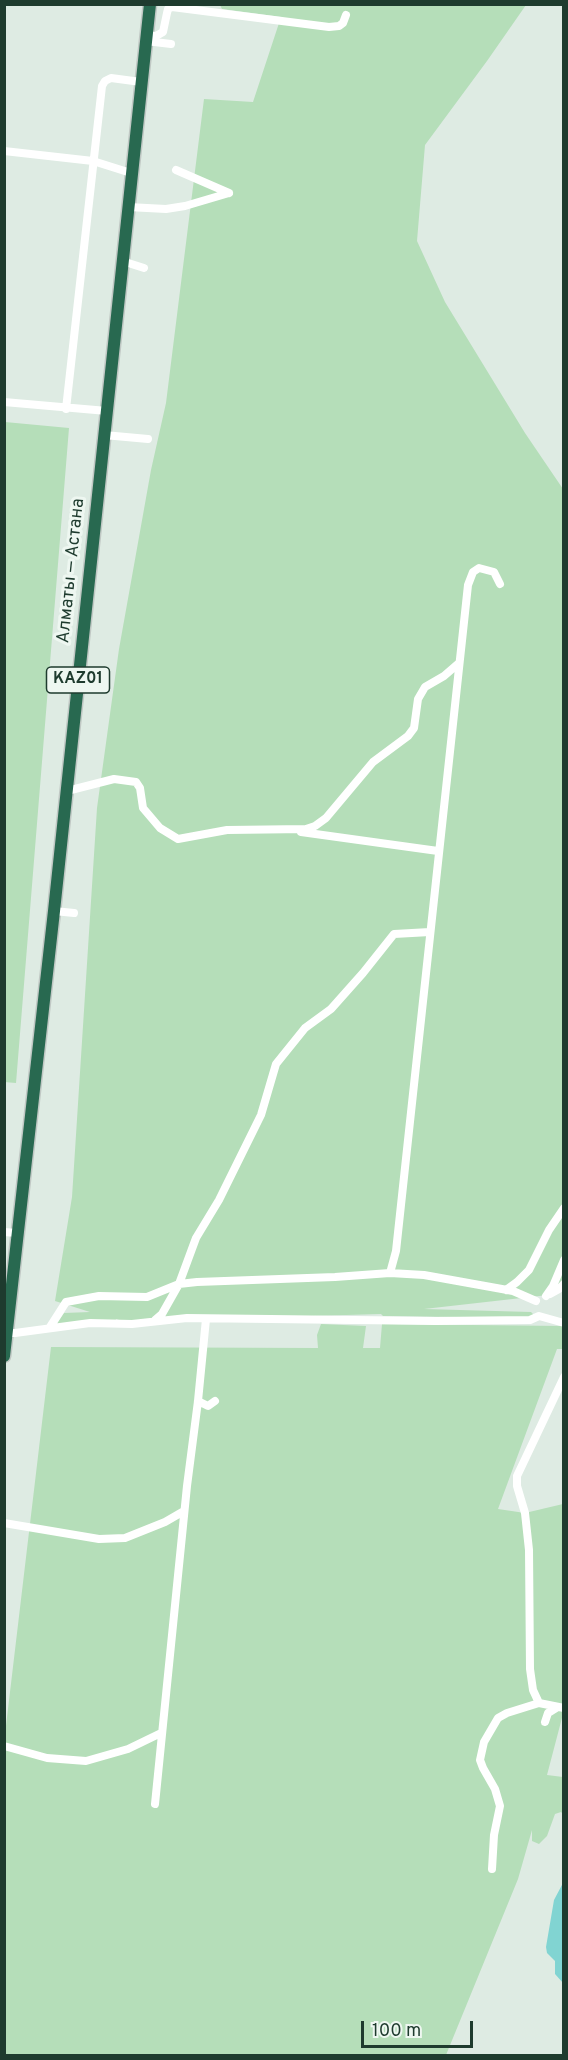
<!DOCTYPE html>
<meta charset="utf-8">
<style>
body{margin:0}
#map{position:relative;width:568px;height:2060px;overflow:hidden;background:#deebe3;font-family:Overpass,sans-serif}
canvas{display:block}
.frame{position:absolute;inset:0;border:6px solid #1e3b2e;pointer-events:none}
.scale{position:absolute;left:361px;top:2021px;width:112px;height:27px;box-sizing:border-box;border:3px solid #1e3b2e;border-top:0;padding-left:8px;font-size:18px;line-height:21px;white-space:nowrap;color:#1e3b2e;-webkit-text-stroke:4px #eef7f1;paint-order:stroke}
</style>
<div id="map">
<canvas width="568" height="2060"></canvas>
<div class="frame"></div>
<div class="scale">100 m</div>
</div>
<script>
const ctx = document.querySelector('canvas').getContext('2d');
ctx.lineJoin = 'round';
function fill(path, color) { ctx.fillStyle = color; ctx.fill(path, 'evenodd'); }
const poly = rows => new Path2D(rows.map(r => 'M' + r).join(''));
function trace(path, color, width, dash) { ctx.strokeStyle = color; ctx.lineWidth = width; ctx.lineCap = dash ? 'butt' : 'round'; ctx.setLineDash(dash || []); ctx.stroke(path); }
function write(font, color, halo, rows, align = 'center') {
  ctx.font = font + ' Overpass,sans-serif'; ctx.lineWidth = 6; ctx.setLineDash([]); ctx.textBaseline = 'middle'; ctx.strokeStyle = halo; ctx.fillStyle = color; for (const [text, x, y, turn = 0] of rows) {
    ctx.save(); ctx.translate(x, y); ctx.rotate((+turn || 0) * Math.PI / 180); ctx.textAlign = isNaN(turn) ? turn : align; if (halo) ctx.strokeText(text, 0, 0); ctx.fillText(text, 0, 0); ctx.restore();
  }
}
const green = poly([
 [220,5,526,5,487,61,425,145,417,241,445,302,525,433,563,489,563,1279,548,1295,424,1309,531,1312,534,1315,534,1318,383,1316,381,1314,206,1319,132,1324,116,1319,115,1323,54,1328,64,1313,90,1312,55,1301,72,1197,97,808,119,649,151,470,166,403,204,99,253,102,281,17,222,9],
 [5,422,69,428,16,1083,4,1082],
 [321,1324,366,1326,363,1348,380,1348,382,1324,563,1326,563,1349,557,1349,498,1509,525,1513,563,1504,563,1714,547,1775,563,1777,563,1814,561,1812,555,1814,547,1836,539,1844,532,1841,532,1830,518,1879,446,2055,5,2056,5,1734,51,1347,318,1348,317,1335]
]);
const water = poly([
 [563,1883,564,1983,563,1983,555,1974,555,1961,547,1953,546,1947,554,1900]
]);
const minor = poly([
 [146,35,156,36,163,32,167,13,168,9,172,7,329,27,339,26,343,23,346,15],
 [146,41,171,44],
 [4,151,93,161,131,173],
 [176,170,229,193],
 [128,207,166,209,185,206,229,193],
 [122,261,144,268],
 [4,402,107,411],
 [66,409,102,86,105,81,111,78,141,82],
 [104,435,148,439],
 [67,791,114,779,136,782,140,788,143,808,160,828,178,839,227,830,306,829,315,826,326,818,373,762,408,736,414,728,418,699,425,687,444,676,459,663],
 [301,832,438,851],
 [54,911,74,913],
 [4,1232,17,1233],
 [390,1273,396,1251,468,585,473,572,479,568,494,572,500,584],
 [506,1290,517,1282,529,1270,549,1230,564,1208],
 [550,1294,559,1289,564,1284],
 [546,1296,553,1286,564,1260],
 [155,1320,162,1314,179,1284,196,1238,219,1200,261,1115,276,1064,305,1028,331,1009,363,973,394,934,430,932],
 [50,1327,66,1302,99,1296,147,1297,179,1284,197,1282,335,1277,390,1273,424,1275,513,1291,536,1301],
 [4,1333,15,1333,90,1323,132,1324,187,1318,436,1321,530,1320,539,1316,564,1323],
 [198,1401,208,1406,215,1401],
 [4,1523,99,1539,125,1538,165,1522,184,1511],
 [539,1703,533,1690,530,1669,529,1550,525,1513,517,1486,517,1476,564,1377],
 [545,1722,548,1713,556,1708],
 [4,1746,47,1758,86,1761,128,1749,161,1733],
 [155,1804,187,1486,198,1401,206,1319],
 [492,1869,494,1835,500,1806,495,1789,483,1768,480,1760,484,1742,498,1718,507,1713,539,1703,564,1708]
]);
const highway = poly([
 [4,1356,54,911,150,4]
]);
const shields = [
 [78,680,63]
];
const shieldNames = [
 ["KАZ01",78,680]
];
const streetNames = [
 ["Алматы — Астана",72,571,-84]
];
fill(green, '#b5deb9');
fill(water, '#81d4d2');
trace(highway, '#c0c8c4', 15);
trace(minor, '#fff', 8);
trace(highway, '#286950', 12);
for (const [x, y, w] of shields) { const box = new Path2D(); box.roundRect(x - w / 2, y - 13, w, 26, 4.5); ctx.fillStyle = '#eef7f1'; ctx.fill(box); trace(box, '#1e3b2e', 1.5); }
write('bold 16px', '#1e3b2e', null, shieldNames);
write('18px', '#1e3b2e', '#eef7f1', streetNames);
</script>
